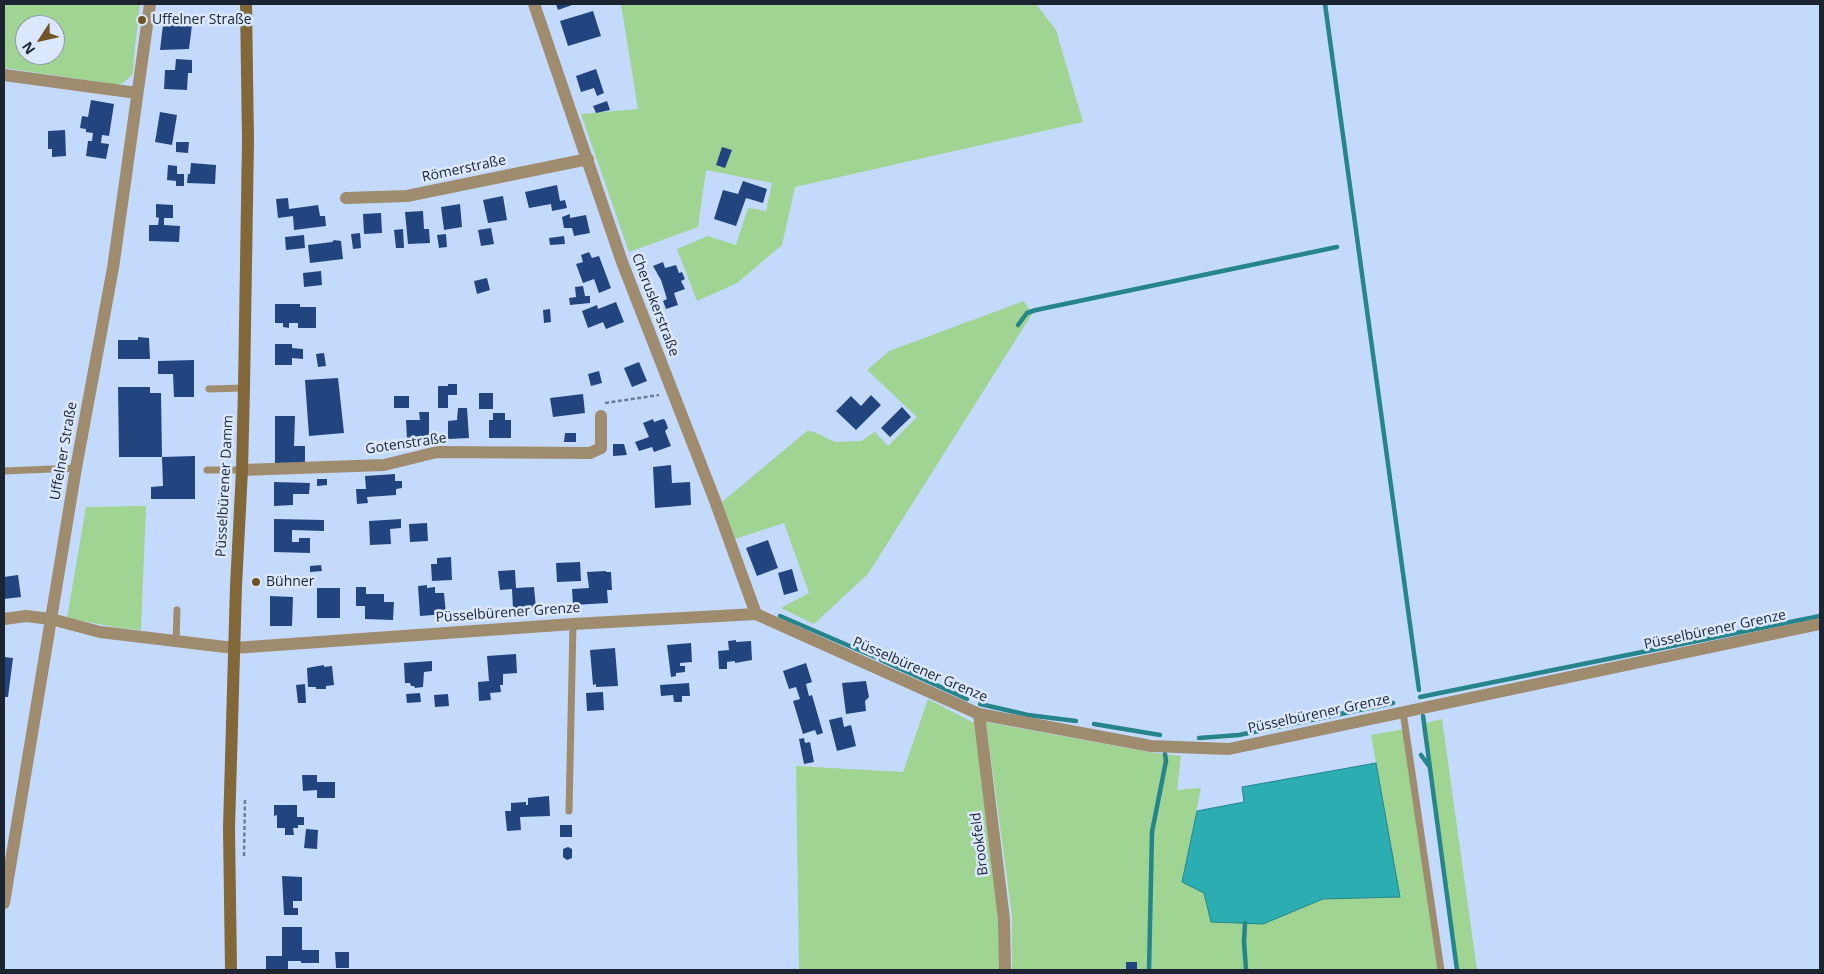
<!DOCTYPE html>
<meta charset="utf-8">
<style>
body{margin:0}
#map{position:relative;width:1824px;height:974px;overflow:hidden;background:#c4dafd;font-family:"Open Sans",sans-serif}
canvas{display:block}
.frame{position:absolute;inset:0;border:5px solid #1c2431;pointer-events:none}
.north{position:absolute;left:15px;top:15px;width:50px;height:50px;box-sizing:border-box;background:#dae7fc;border:1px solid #8e99ab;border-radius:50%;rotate:235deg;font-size:14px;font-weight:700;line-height:20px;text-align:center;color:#1c2431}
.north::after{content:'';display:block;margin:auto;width:18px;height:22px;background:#6f5426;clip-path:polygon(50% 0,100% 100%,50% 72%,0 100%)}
</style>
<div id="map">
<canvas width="1824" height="974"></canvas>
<div class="frame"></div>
<div class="north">N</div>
</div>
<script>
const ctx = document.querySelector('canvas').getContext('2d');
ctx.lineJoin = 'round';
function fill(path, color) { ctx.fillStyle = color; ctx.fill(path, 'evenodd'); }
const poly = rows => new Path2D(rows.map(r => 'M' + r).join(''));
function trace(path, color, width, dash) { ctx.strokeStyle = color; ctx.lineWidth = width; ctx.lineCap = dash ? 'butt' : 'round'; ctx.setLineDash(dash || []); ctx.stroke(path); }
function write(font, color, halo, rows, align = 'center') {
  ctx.font = font + ' "Open Sans",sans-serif'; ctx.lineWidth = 5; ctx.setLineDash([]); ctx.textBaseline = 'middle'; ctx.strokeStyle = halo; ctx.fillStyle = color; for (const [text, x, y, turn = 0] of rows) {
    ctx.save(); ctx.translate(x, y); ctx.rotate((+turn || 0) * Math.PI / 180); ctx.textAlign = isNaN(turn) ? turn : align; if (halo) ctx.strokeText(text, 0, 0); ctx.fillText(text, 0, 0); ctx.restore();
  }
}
const green = poly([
 [4,4,140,4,134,56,133,74,122,84,114,84,4,68],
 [25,25,55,25,55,55,25,55],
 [621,4,1036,4,1056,30,1083,122,795,187,782,245,737,283,697,301,677,249,708,236,736,245,748,208,766,211,772,183,706,170,698,227,629,252,581,114,638,109],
 [1024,301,1032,314,868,574,814,624,781,608,809,593,784,523,735,539,722,502,807,431,814,432,835,442,861,441,875,432,888,446,917,417,867,370,889,351],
 [146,506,141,630,119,628,67,618,86,507],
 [928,699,974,723,999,919,1000,970,799,970,796,766,903,772],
 [1442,719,1477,970,1457,970,1422,724],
 [986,722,1154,753,1181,756,1177,790,1201,788,1182,882,1204,893,1211,922,1263,924,1323,899,1400,897,1371,735,1404,729,1438,970,1012,970,1012,916]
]);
const water = poly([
 [1376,763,1400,897,1323,899,1263,924,1211,922,1204,893,1182,882,1197,811,1244,802,1242,787,1376,763]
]);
const stream = poly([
 [1325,4,1419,690],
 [1018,325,1027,313,1036,310,1337,247],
 [780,616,875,657],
 [881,660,967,699],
 [1420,697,1820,616],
 [980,704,1028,715,1076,721],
 [1423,716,1457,970],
 [1094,724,1160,735],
 [1199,738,1239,735,1393,703],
 [1421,755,1429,766],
 [1245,923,1244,941,1246,970],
 [1149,970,1152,832,1166,761,1165,754]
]);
const building = poly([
 [556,4,575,4,558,10],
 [593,11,601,36,568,46,560,21],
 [163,25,192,25,189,49,160,50],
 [176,59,192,60,192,73,188,73,187,90,164,89,165,70,175,70],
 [596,69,604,93,597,96,594,88,581,92,576,76],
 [91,100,114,104,109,136,102,135,101,143,109,144,106,159,86,156,88,141,92,141,93,133,86,132,86,129,80,128,82,116,88,117],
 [607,101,610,110,596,113,593,106],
 [160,112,177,115,172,145,155,142],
 [65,130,66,156,52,157,52,149,48,149,48,131],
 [176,142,189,142,188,153,176,152],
 [722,147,732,150,725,168,716,165],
 [191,163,216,165,215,184,187,183,188,174,190,174],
 [168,165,177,166,177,174,184,174,184,186,176,186,176,181,167,180],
 [743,181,767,189,763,203,746,198,736,226,714,219,723,190,738,194],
 [557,185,560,201,565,200,567,208,552,211,551,204,529,208,525,192],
 [503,196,507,220,488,223,483,200],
 [288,198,289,209,318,205,320,216,325,216,326,226,294,230,293,216,278,218,276,199],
 [156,204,173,205,173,218,164,218,164,225,180,226,179,242,149,241,149,225,158,225,159,218,156,217],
 [460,204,462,227,444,230,441,207],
 [423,211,424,229,429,229,430,243,408,244,405,212],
 [381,213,382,233,364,234,363,214],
 [570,214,570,218,586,215,590,233,574,236,572,228,564,228,562,217],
 [491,228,494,244,481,246,478,230],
 [403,229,404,248,396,248,394,230],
 [360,233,361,248,353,249,351,234],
 [446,234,447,247,439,248,437,235],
 [304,235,305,248,286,250,285,237],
 [564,236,565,244,550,245,549,238],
 [334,240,341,241,343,259,310,263,308,245,332,242],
 [589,252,592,258,599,256,611,288,599,293,594,279,583,283,576,264,583,262,581,255],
 [663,262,665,268,676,265,679,273,682,272,685,279,681,281,685,289,674,293,678,305,666,309,663,301,667,299,661,280,653,266],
 [321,271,322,285,304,287,303,273],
 [487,278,490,290,477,294,474,281],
 [583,286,585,296,590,296,590,303,570,305,569,298,576,297,575,287],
 [616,302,624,322,606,329,603,322,588,328,582,311,597,305,598,309],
 [275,304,300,304,300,307,316,307,316,328,298,328,298,323,289,323,289,328,283,327,283,323,275,323],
 [550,309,551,322,544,323,543,310],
 [138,337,149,338,150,359,118,359,118,340,138,340],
 [275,344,292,344,292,348,303,349,303,359,292,358,292,365,275,365],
 [324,353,326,366,318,367,316,354],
 [194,360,194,397,174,397,173,374,158,374,158,361],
 [639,362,647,381,632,387,624,368],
 [599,371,602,383,591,386,588,374],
 [338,378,344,433,309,436,305,380],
 [448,384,457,384,457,395,448,395,448,408,438,408,438,386,448,386],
 [118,387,150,387,150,393,161,393,162,457,119,457],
 [479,393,493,393,493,409,479,409],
 [583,394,585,413,553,417,550,398],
 [871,395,881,405,856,430,836,411,851,396,861,406],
 [394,396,409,396,409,408,394,408],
 [902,407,911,417,890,437,881,428],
 [458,408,467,408,469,438,448,439,448,421,457,420],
 [419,412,429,412,429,439,407,439,406,420,420,420],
 [493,413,505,413,505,420,511,420,511,438,489,438,489,420,493,420],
 [275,416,295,416,294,446,305,446,305,465,275,465],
 [653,419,654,422,663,419,665,420,668,428,665,431,671,446,654,452,652,447,639,451,635,442,649,437,643,423],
 [565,433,576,433,576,442,564,442],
 [613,444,624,444,627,455,613,456],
 [195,456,195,499,151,499,151,487,163,486,162,457],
 [671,465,672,483,690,482,691,505,655,508,653,467],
 [395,474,395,481,402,481,402,488,396,489,396,495,367,497,368,503,357,504,356,489,366,489,365,476],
 [317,479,327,479,327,485,317,486],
 [274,482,310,483,309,494,293,494,293,505,274,506],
 [274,519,324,520,324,531,292,530,292,542,299,542,299,538,310,538,310,553,274,552],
 [401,519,401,528,390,529,391,544,370,545,369,521],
 [427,523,428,541,410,542,409,524],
 [768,540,778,568,757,576,746,548],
 [451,557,452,580,432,581,431,564,437,564,437,558],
 [580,562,581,581,557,582,556,563],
 [321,565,322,571,310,572,310,566],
 [792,569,798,591,784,595,778,573],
 [515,570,516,588,534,587,536,608,513,610,512,589,500,590,498,571],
 [606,571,606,572,611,572,612,590,607,590,608,603,573,605,572,589,589,588,587,572],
 [18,575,21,597,4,599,4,577],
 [427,585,427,588,435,587,435,593,444,593,446,614,420,616,418,586],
 [356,587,366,587,366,594,384,594,384,602,394,602,393,620,365,619,365,606,356,606],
 [317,588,340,588,340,618,317,618],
 [270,596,293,597,292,626,270,626],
 [736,640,736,642,751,641,752,660,735,663,735,661,727,662,727,669,719,669,718,651,729,650,728,641],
 [691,643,692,662,680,663,680,666,685,666,685,672,676,673,676,676,671,677,667,645],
 [615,648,618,686,596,687,596,684,593,685,590,650],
 [516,654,517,673,503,674,503,685,500,685,501,692,490,693,491,700,479,701,478,682,489,681,487,656],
 [4,657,13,658,8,697,4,697],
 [432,661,432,671,424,672,423,687,415,688,414,686,411,686,410,683,405,683,404,663],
 [806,663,812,682,806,684,809,696,812,695,823,733,817,735,815,730,803,734,793,701,800,699,796,687,789,689,783,671],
 [324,665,324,667,332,666,334,685,326,686,326,689,316,689,316,687,308,687,307,668],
 [866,681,869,697,865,701,866,711,846,714,842,683],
 [689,683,690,696,682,696,682,702,674,702,673,695,661,696,660,685],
 [305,684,306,703,298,703,296,685],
 [603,692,604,710,587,711,586,693],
 [420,693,421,702,407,703,406,694],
 [448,694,449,706,435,707,434,695],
 [842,717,844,727,851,725,856,746,837,751,829,720],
 [804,738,805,743,810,742,814,762,804,764,799,739],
 [302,775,317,775,317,782,335,782,335,798,317,798,317,790,303,791],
 [549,796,550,816,520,817,521,830,507,831,505,811,511,811,511,803,526,802,526,805,528,805,528,798],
 [274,805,297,805,297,817,304,817,304,825,298,825,298,828,293,828,294,835,285,835,285,828,277,828,277,815,274,816],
 [560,825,572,825,572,837,560,837],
 [306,829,318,830,317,849,304,848],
 [568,847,572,849,572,858,567,860,563,857,563,849],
 [282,876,302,877,302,901,293,901,293,908,298,908,298,915,284,915],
 [282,927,302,927,302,950,319,950,319,963,301,963,301,961,288,961,288,970,266,970,266,956,282,956],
 [335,952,349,952,349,968,336,968],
 [1126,962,1137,962,1137,970,1126,970]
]);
const path = poly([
 [605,403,659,395],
 [244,856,245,799]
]);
const service = poly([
 [209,389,244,388],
 [207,470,242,470],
 [4,471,76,468],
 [176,642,177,610],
 [1403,712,1441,970],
 [569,811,573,624]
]);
const minor = poly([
 [534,4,622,262,714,498,756,614],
 [4,75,137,93],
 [346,198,407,196,588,159],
 [242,470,384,465,437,452,590,453,601,448,601,416],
 [4,619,26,616,51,619,100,632,234,648,573,624,756,614,979,714,1151,746,1229,749,1820,624],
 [979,714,1004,919,1005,970],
 [4,903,76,468,113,268,150,4]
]);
const secondary = poly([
 [231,970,229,828,236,586,242,470,244,388,248,140,246,4]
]);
const markers = [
 [142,20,5,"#6f5426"],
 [256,582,5,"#6f5426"]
];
const poiNames = [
 ["Uffelner Straße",152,20],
 ["Bühner",266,582]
];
const streetNames = [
 ["Römerstraße",464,169,-12],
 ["Cheruskerstraße",655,305,69],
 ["Gotenstraße",406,444,-8],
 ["Uffelner Straße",64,451,-80],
 ["Püsselbürener Damm",225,486,-87],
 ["Püsselbürener Grenze",508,613,-4],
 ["Püsselbürener Grenze",1715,630,-12],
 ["Püsselbürener Grenze",920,670,23],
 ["Püsselbürener Grenze",1319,714,-12],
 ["Brookfeld",980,844,-97]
];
fill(green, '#9fd492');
fill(water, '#2badb2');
trace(water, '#26848b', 1);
trace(stream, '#26848b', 4.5);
fill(building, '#224580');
trace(path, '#6e7c94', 2.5, [4, 2.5]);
trace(service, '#9f8c6e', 7);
trace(minor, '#9f8c6e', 12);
trace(secondary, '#826738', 12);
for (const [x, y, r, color] of markers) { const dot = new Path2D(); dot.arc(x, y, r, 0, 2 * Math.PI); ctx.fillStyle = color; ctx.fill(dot); trace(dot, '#dae7fc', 2); }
write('14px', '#1c2431', '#dae7fc', poiNames, 'left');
write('14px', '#1c2431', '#dae7fc', streetNames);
</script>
